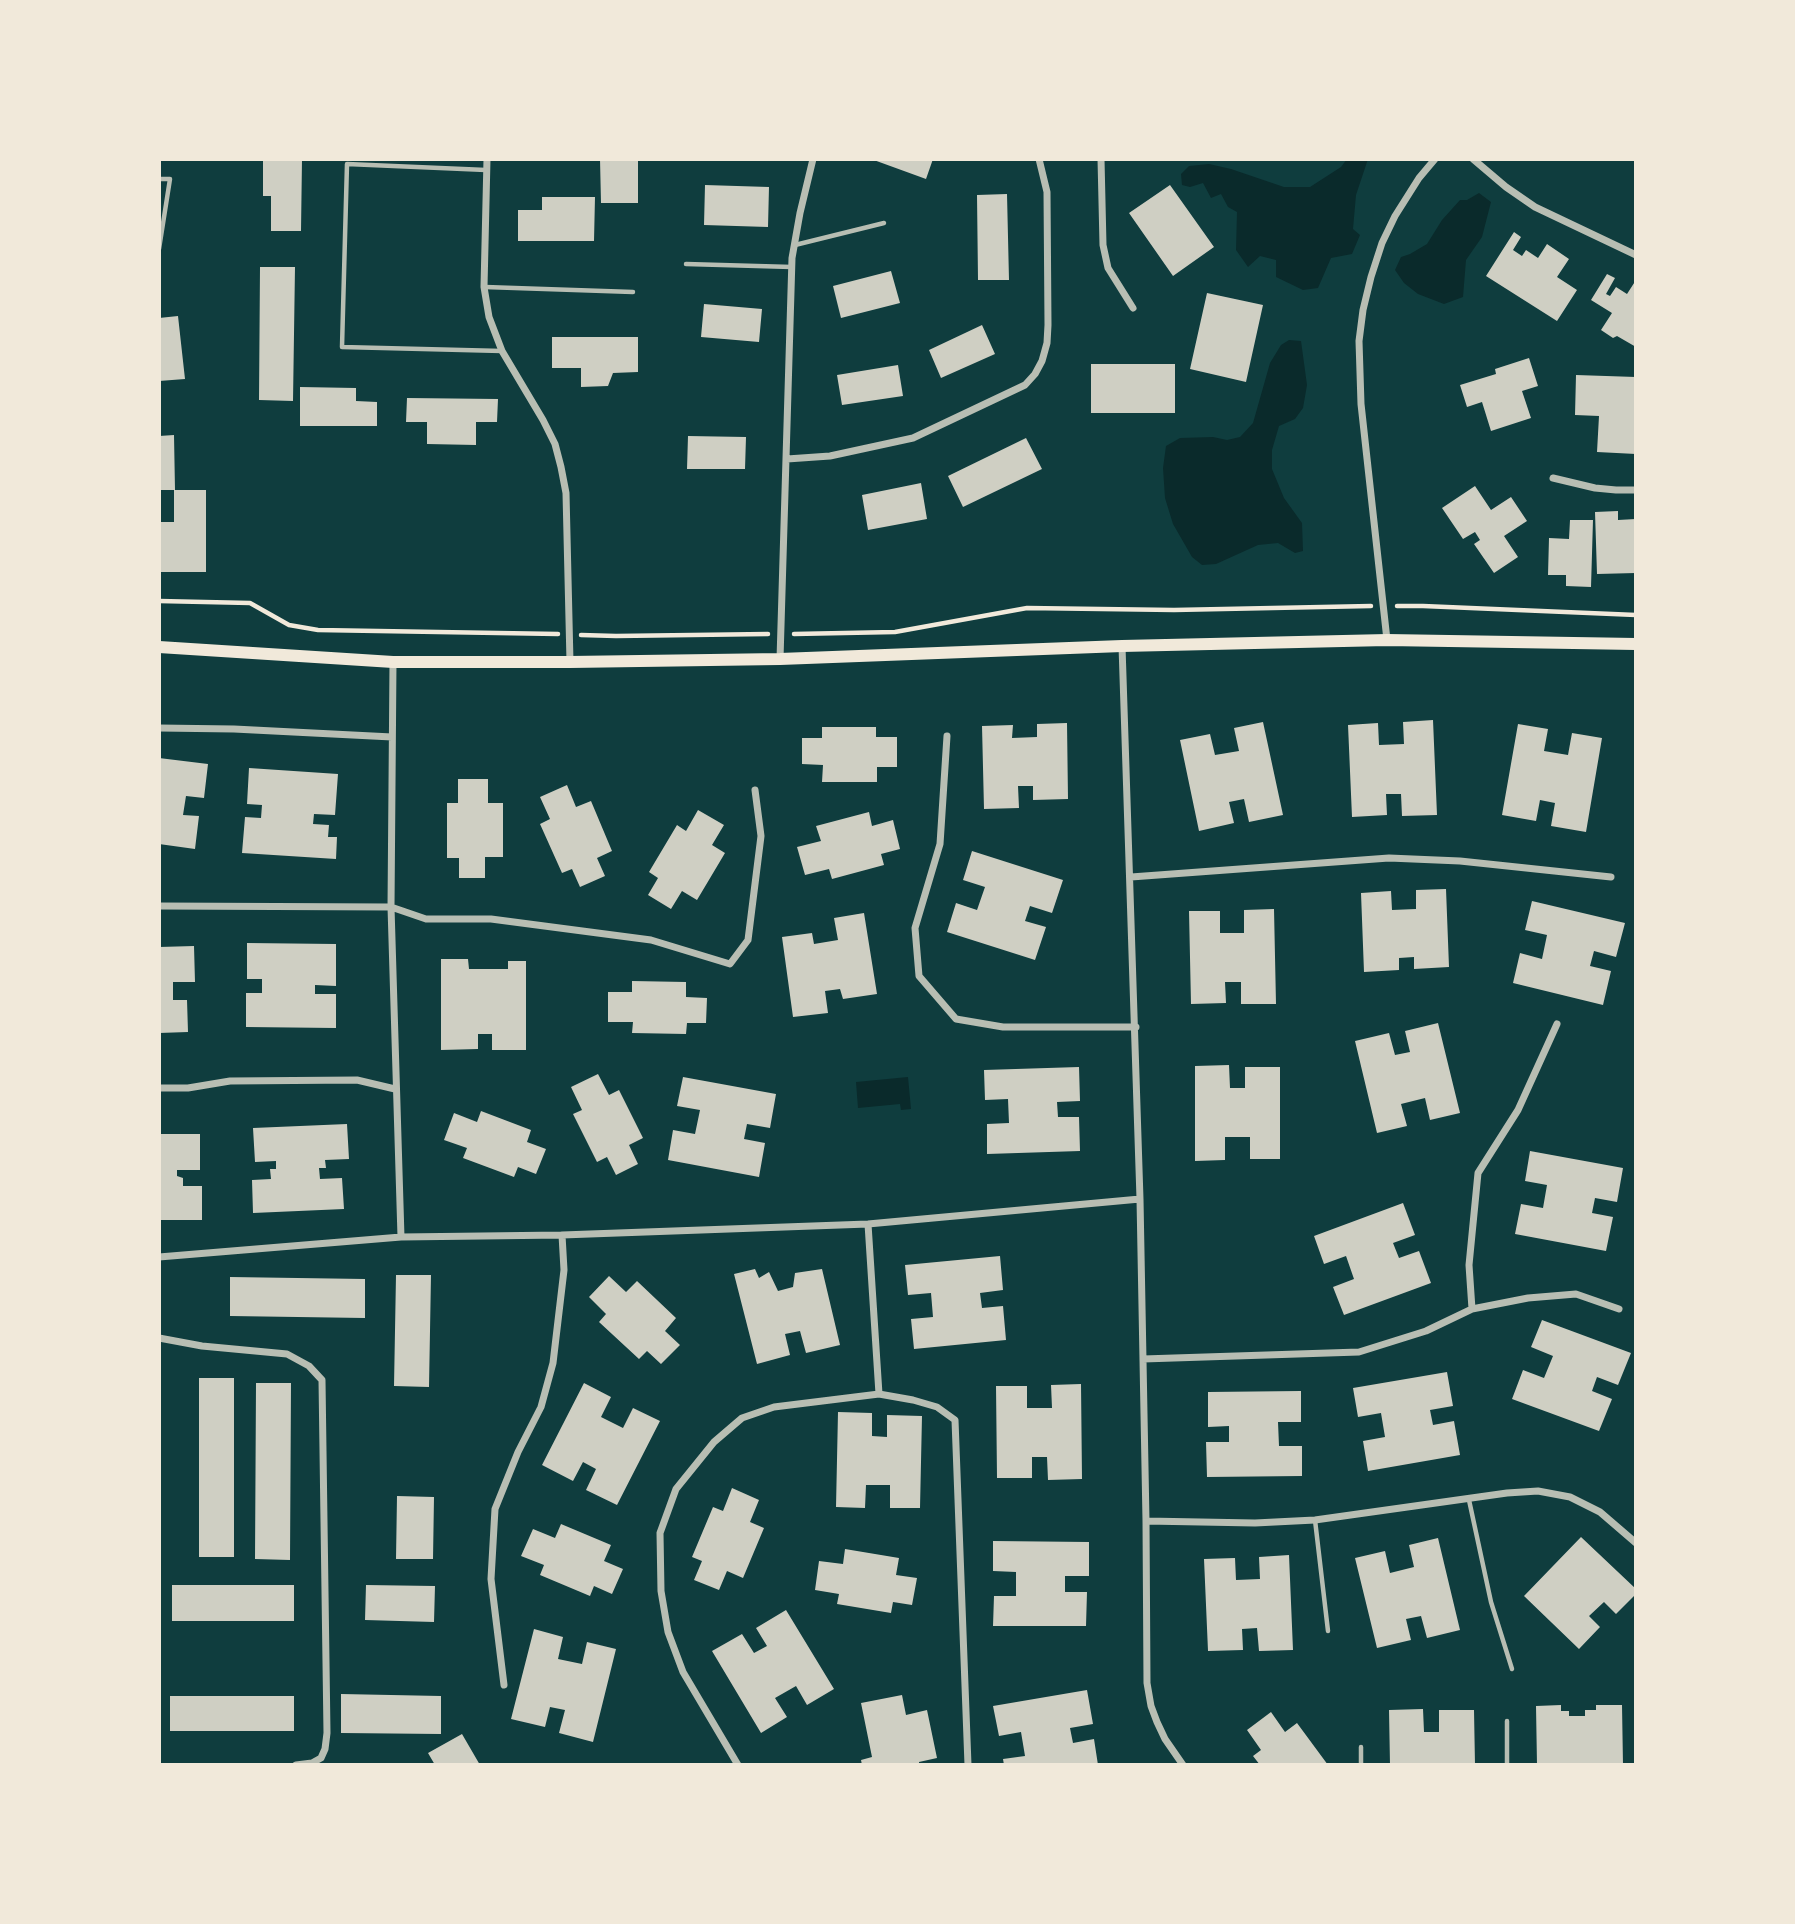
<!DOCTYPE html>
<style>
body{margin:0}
#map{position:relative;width:1795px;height:1924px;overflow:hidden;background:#0f3d3e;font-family:"Golos Text",sans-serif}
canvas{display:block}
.frame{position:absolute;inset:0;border:161px solid #f1e9da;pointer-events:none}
</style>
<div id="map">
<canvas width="1795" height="1924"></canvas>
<div class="frame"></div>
</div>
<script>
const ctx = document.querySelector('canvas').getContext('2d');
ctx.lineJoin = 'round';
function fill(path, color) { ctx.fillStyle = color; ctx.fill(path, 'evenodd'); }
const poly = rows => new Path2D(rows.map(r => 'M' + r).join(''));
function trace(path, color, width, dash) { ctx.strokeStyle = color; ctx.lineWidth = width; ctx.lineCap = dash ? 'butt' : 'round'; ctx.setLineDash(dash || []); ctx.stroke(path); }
const water = poly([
 [1347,159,1368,159,1356,195,1353,229,1360,235,1352,254,1331,258,1318,288,1303,290,1276,277,1276,260,1260,256,1248,267,1236,250,1237,212,1228,207,1221,194,1211,198,1203,183,1190,187,1182,185,1181,174,1189,166,1209,164,1231,169,1284,187,1310,187,1341,167],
 [1479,193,1491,202,1482,237,1466,260,1463,297,1444,304,1418,294,1404,283,1395,270,1401,257,1410,254,1427,244,1442,220,1460,200,1467,200],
 [1289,340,1301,341,1307,385,1303,408,1295,419,1279,426,1272,450,1272,469,1284,498,1302,523,1303,551,1295,553,1278,543,1258,545,1216,564,1202,565,1192,557,1173,524,1165,498,1163,468,1166,446,1180,438,1213,437,1227,440,1240,437,1253,423,1270,363,1281,345],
 [908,1077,911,1109,901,1110,900,1104,858,1108,856,1082]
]);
const building = poly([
 [263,159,302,159,301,231,271,231,271,196,263,196],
 [600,159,638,159,638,203,601,203],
 [871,159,933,159,926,179],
 [705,185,769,187,768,227,704,225],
 [1170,185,1214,247,1173,276,1129,213],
 [1007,194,1009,280,978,280,977,195],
 [542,197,595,197,594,241,518,241,518,210,542,210],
 [1514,232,1521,237,1513,250,1522,256,1526,250,1538,258,1547,244,1569,259,1557,277,1577,290,1557,321,1486,276],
 [260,267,295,267,293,401,259,400],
 [891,271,900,303,841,318,833,286],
 [1607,274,1615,278,1606,294,1610,296,1616,287,1627,294,1636,280,1636,347,1617,336,1613,338,1601,330,1612,313,1591,300],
 [1207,293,1263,305,1246,382,1190,369],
 [704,304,762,309,759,342,701,337],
 [178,316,185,379,159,381,159,318],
 [982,325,995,354,941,378,929,350],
 [552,337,638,337,638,372,613,373,608,386,581,387,581,368,552,368],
 [1529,358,1538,386,1522,391,1531,418,1491,431,1482,402,1467,407,1460,385,1496,374,1495,369],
 [1091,364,1175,364,1175,413,1091,413],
 [898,365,903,396,842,405,837,375],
 [1576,375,1636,377,1636,454,1597,452,1599,416,1575,415],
 [300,387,356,388,356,401,377,402,377,426,300,426],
 [407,398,498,399,497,422,476,422,476,445,427,444,427,422,406,422],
 [174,435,175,490,159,490,159,436],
 [688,436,746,437,745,469,687,469],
 [1026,438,1042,469,963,507,948,476],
 [921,483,927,519,868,530,862,495],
 [1475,486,1491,510,1511,497,1527,521,1504,536,1518,557,1494,573,1474,544,1480,540,1475,532,1463,539,1442,508],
 [174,490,206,490,206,572,159,572,159,522,174,522],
 [1618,511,1618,520,1636,519,1636,573,1597,574,1595,512],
 [1570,520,1593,520,1591,587,1566,586,1566,575,1548,575,1549,538,1569,539],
 [1433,720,1437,815,1402,816,1401,794,1386,794,1387,815,1352,817,1348,725,1378,723,1379,745,1404,744,1403,722],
 [1263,722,1283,815,1249,822,1244,799,1229,802,1234,823,1199,831,1180,740,1210,734,1215,755,1239,751,1234,728],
 [1067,723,1068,799,1033,800,1033,786,1018,786,1019,808,984,809,982,726,1013,725,1012,738,1037,737,1037,724],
 [1518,724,1548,729,1544,751,1568,755,1572,733,1602,738,1586,832,1551,826,1555,803,1540,800,1536,821,1502,815],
 [822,727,876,727,876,737,897,737,897,767,877,767,877,782,822,782,823,765,802,764,802,738,822,738],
 [159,758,208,764,204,798,186,796,183,815,199,816,195,849,159,844],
 [249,768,338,774,335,815,314,814,313,824,329,825,328,837,337,837,336,859,242,853,245,817,261,818,262,805,247,804],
 [458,779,488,779,488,803,503,803,503,857,485,857,485,878,459,878,459,858,447,858,447,803,458,803],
 [567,785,576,807,591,801,612,851,597,858,605,876,580,887,572,869,562,873,540,824,550,819,540,797],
 [698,810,724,825,712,845,725,853,697,900,682,891,671,909,648,895,658,878,649,872,677,825,686,831],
 [869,812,872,826,893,820,900,849,881,854,884,865,832,879,829,869,805,875,797,847,821,841,816,826],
 [972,851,1063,880,1052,913,1030,906,1025,921,1046,927,1035,960,947,932,956,903,977,910,985,887,963,880],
 [1446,889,1449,967,1414,969,1414,957,1399,958,1399,970,1364,972,1361,893,1391,891,1392,910,1416,909,1416,890],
 [1532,901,1625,923,1616,957,1594,951,1590,966,1611,971,1603,1005,1513,983,1520,953,1542,959,1547,935,1525,930],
 [1274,909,1276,1004,1241,1004,1241,982,1225,982,1226,1003,1191,1004,1189,911,1220,911,1220,933,1244,933,1244,910],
 [864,913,877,994,843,999,840,989,825,991,828,1013,793,1017,782,937,812,933,814,944,838,940,834,918],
 [247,943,336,944,336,986,315,985,315,994,336,994,336,1028,246,1027,246,993,262,993,262,979,247,979],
 [194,946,195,982,173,982,173,1000,187,1000,188,1032,159,1033,159,947],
 [441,959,468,959,469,969,508,969,508,961,526,961,526,1050,492,1050,492,1034,478,1034,478,1049,441,1050],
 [632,981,686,982,686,997,707,998,706,1023,687,1023,686,1034,632,1033,633,1022,608,1022,608,992,632,992],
 [1438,1023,1460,1113,1430,1120,1425,1098,1401,1104,1407,1126,1377,1133,1355,1041,1389,1033,1395,1055,1410,1052,1405,1031],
 [1229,1065,1230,1088,1245,1088,1245,1067,1280,1067,1280,1159,1250,1159,1250,1137,1225,1137,1225,1160,1195,1161,1195,1066],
 [1079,1067,1080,1101,1057,1102,1058,1117,1079,1117,1080,1151,987,1154,987,1124,1009,1123,1008,1099,985,1100,984,1070],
 [598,1074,609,1095,619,1090,643,1138,629,1145,638,1164,616,1175,607,1157,597,1162,573,1114,582,1110,571,1087],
 [683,1077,776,1094,770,1128,747,1124,744,1139,765,1143,759,1177,668,1160,673,1130,695,1134,700,1110,677,1106],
 [481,1111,531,1130,527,1142,546,1149,536,1174,518,1167,514,1177,463,1158,467,1148,444,1140,454,1113,477,1122],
 [347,1124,349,1159,325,1160,326,1168,319,1168,320,1179,342,1178,344,1209,253,1213,252,1180,271,1179,270,1169,276,1169,276,1161,255,1162,253,1128],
 [159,1134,200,1134,200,1170,177,1170,177,1176,183,1178,183,1186,202,1186,202,1220,159,1220],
 [1530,1151,1623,1168,1617,1202,1595,1198,1592,1213,1613,1217,1606,1251,1515,1234,1521,1204,1543,1208,1547,1185,1525,1181],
 [1403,1203,1415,1235,1393,1243,1399,1258,1419,1251,1431,1283,1344,1315,1333,1287,1354,1279,1346,1256,1324,1264,1314,1236],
 [1000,1256,1003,1290,980,1293,982,1308,1003,1306,1006,1340,914,1349,911,1319,933,1317,931,1293,908,1295,905,1265],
 [755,1269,759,1278,769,1272,778,1291,793,1287,795,1273,822,1269,840,1345,806,1353,800,1331,785,1334,790,1355,757,1364,734,1274],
 [396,1275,431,1275,429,1387,394,1386],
 [609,1276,626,1292,637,1281,676,1318,665,1331,680,1345,661,1364,647,1351,639,1359,599,1322,606,1314,589,1297],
 [230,1277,365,1279,365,1318,230,1316],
 [1542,1320,1631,1353,1618,1385,1597,1377,1592,1391,1612,1399,1599,1431,1512,1399,1523,1370,1544,1378,1553,1356,1531,1347],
 [1447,1372,1453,1406,1430,1410,1433,1425,1454,1421,1460,1455,1368,1471,1363,1441,1385,1437,1381,1413,1358,1417,1353,1388],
 [199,1378,234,1378,234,1557,199,1557],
 [256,1383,291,1383,290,1560,255,1559],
 [584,1383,611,1397,601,1417,623,1428,633,1408,660,1421,617,1505,586,1490,596,1469,583,1462,573,1481,542,1465],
 [1081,1384,1082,1479,1048,1480,1047,1457,1032,1457,1032,1478,997,1478,996,1386,1027,1386,1027,1408,1052,1408,1051,1385],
 [1301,1391,1301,1422,1278,1422,1279,1446,1302,1446,1302,1476,1207,1477,1206,1442,1229,1442,1229,1426,1208,1427,1208,1392],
 [838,1412,872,1413,872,1436,887,1437,887,1415,922,1416,920,1508,890,1508,890,1485,866,1485,865,1508,836,1507],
 [732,1488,759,1500,750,1522,764,1528,743,1578,727,1571,719,1590,694,1580,702,1561,692,1557,713,1507,723,1511],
 [397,1496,434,1497,433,1559,396,1559],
 [561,1524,611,1545,604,1561,623,1569,612,1594,594,1586,590,1596,540,1575,544,1565,521,1556,533,1529,555,1538],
 [1581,1537,1636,1589,1636,1594,1616,1614,1604,1602,1589,1616,1600,1627,1579,1649,1524,1596],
 [1438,1538,1460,1630,1427,1638,1421,1616,1406,1619,1411,1640,1377,1648,1355,1558,1385,1551,1390,1573,1414,1567,1409,1545],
 [993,1541,1089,1542,1089,1576,1065,1576,1065,1592,1087,1592,1086,1626,993,1626,994,1596,1016,1596,1016,1572,993,1571],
 [845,1549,899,1558,896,1575,917,1578,912,1605,893,1602,891,1613,837,1604,839,1594,815,1590,819,1561,843,1564],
 [1289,1555,1293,1650,1259,1651,1257,1628,1242,1629,1243,1650,1208,1651,1204,1559,1235,1558,1236,1580,1260,1579,1259,1557],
 [172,1585,294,1585,294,1621,172,1621],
 [366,1585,435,1586,434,1622,365,1620],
 [786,1610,834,1689,807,1705,796,1686,775,1698,787,1717,761,1733,712,1651,742,1634,754,1653,767,1646,756,1628],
 [534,1629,563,1637,558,1659,582,1664,587,1642,616,1649,593,1742,559,1733,565,1710,550,1707,545,1727,511,1719],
 [1087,1690,1093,1724,1070,1728,1073,1743,1094,1739,1098,1765,1004,1765,1003,1759,1025,1756,1021,1732,999,1736,993,1706],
 [341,1694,441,1696,441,1734,341,1733],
 [902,1695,906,1715,927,1710,937,1758,919,1762,919,1765,862,1765,861,1760,872,1757,861,1703],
 [170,1696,294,1696,294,1731,170,1731],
 [1561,1705,1561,1711,1569,1711,1569,1716,1585,1716,1585,1710,1596,1710,1596,1705,1622,1705,1623,1765,1537,1765,1536,1706],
 [1423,1709,1424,1732,1439,1732,1439,1710,1474,1710,1475,1765,1390,1765,1389,1710],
 [1271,1712,1285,1732,1297,1723,1328,1765,1260,1765,1253,1756,1261,1750,1247,1730],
 [462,1734,480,1765,435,1765,428,1753]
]);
const path = poly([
 [159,601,250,603,289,625,318,630,558,634],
 [1397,606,1423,606,1636,615],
 [794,634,895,632,1027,608,1174,610,1371,606],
 [581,635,616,636,768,634]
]);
const service = poly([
 [486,170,347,164,342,347,502,351],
 [159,179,170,179,159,249],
 [795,245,884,223],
 [686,264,792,267],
 [485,287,633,292],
 [1469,1500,1491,1602,1512,1669],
 [1315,1520,1328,1631],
 [1361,1765,1361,1747],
 [1507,1765,1507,1721]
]);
const minor = poly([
 [487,159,484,287,489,317,502,351,543,420,555,444,561,467,566,493,570,662],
 [1101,159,1103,245,1108,268,1133,308],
 [1473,159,1506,187,1535,207,1636,255],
 [787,459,830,456,913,438,1025,385,1035,374,1042,361,1047,343,1048,325,1047,192,1039,159],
 [1553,478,1595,488,1616,490,1636,490],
 [1387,640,1361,404,1359,341,1363,310,1371,277,1382,243,1395,216,1419,178,1435,159],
 [1122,646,1140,1199,1146,1521,1147,1683,1151,1706,1157,1722,1165,1739,1183,1765],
 [780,659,792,258,800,213,813,159],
 [393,662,391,907,401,1237],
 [159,728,234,729,392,737],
 [947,736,940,844,915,928,919,976,956,1019,1003,1027,1136,1027],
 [1131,877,1389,858,1460,861,1611,877],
 [159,906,391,907,426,919,491,919,651,940,730,964,748,940,761,836,755,790],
 [159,1088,188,1088,230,1081,357,1080,395,1089],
 [868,1224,879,1394],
 [159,1257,401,1237,562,1235,868,1224,1140,1199],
 [1472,1309,1469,1265,1478,1173,1518,1110,1557,1024],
 [159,1338,202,1346,287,1354,309,1366,322,1380,327,1733,325,1749,321,1758,312,1763,296,1765],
 [1143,1359,1359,1352,1426,1331,1472,1309,1528,1298,1576,1294,1619,1309],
 [1146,1521,1255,1523,1315,1520,1507,1493,1538,1491,1570,1497,1600,1512,1636,1543],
 [504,1685,491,1579,495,1509,518,1452,541,1407,553,1363,564,1270,562,1235],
 [738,1765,683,1672,668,1632,661,1591,660,1533,676,1489,714,1442,742,1418,774,1407,879,1394,913,1400,937,1407,955,1420,968,1765]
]);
const secondary = poly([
 [159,647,393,662,570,662,780,659,1122,646,1387,640,1636,644]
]);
fill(water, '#0a2a2b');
fill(building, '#cfcfc3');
trace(path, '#f1e9da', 4.5);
trace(service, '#b8beb3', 4.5);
trace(minor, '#b8beb3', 7);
trace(secondary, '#f1e9da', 12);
</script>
